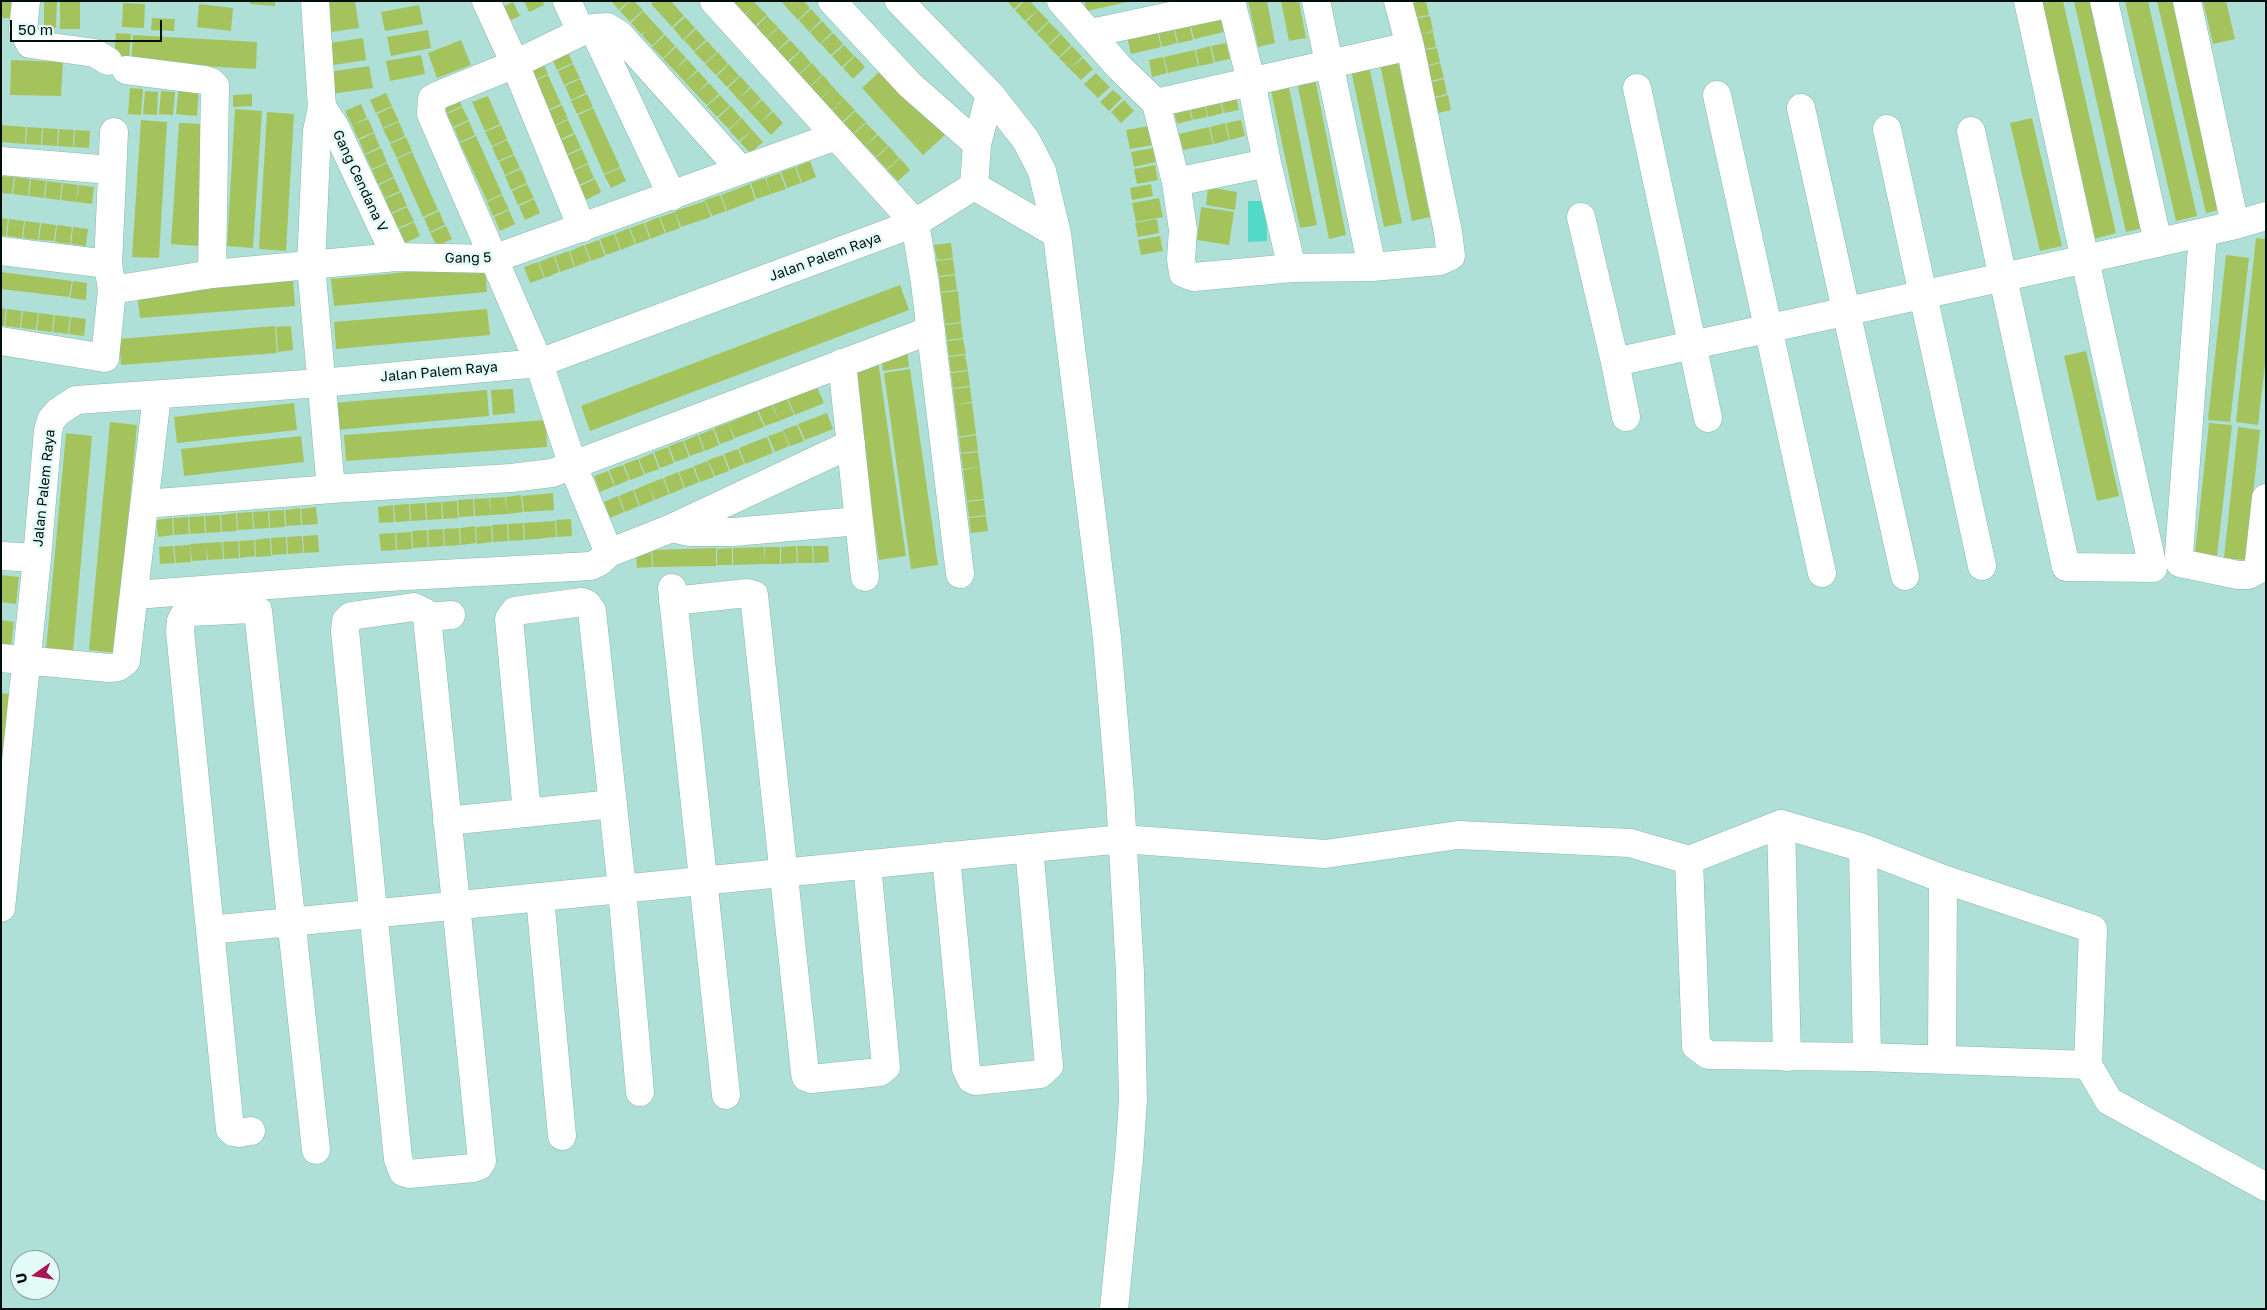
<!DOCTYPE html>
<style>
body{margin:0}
#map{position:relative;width:2267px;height:1310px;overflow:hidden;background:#afe0d7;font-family:"Golos Text",sans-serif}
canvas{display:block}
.frame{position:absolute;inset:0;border:2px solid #010f0d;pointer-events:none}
.north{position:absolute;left:10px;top:1250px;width:50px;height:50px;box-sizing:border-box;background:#e3fbf7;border:1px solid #899d99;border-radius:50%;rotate:257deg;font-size:14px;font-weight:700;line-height:20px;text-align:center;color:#010f0d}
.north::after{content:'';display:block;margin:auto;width:18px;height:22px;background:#a81855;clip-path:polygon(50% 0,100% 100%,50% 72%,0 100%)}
.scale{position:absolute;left:10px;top:20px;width:152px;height:22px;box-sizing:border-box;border:2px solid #010f0d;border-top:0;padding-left:6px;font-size:15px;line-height:18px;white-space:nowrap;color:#010f0d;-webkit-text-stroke:4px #e3fbf7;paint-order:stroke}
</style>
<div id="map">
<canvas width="2267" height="1310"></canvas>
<div class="frame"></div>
<div class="north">U</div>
<div class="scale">50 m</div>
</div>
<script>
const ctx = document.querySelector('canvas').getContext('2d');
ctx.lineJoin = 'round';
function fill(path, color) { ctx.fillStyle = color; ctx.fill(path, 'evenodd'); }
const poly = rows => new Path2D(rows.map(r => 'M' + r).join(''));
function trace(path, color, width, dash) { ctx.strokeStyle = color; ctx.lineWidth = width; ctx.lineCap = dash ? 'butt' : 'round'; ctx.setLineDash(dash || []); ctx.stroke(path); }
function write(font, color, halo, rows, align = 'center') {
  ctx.font = font + ' "Golos Text",sans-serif'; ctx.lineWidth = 5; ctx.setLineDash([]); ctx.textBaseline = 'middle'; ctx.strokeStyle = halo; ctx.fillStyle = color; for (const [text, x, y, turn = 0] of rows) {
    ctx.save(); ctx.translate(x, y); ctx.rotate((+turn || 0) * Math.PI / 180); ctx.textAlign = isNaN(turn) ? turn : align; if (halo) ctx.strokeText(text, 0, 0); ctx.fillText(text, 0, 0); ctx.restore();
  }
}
const green = poly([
 [1248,201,1266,201,1267,241,1248,242]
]);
const building = poly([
 [1,1,18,1,18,18,1,18],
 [44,1,57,1,56,28,44,28],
 [60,1,80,1,80,29,60,29],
 [250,1,275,1,275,6,250,4],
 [335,1,355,1,359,28,325,33,321,3],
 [524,1,543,1,544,5,529,12],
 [611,1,629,1,619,10],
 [630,1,634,1,643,10,630,22,620,11],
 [654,1,671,1,684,16,672,27,651,4],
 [736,1,754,1,756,4,744,15,733,4],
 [781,1,794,1,787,8],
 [795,1,804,1,810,8,798,20,787,8],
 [1007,1,1023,1,1014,9],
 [1025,1,1030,1,1038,10,1025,21,1015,10],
 [1084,1,1127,1,1127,2,1087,11],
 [1248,1,1267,1,1275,43,1258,47],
 [1281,1,1299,1,1306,38,1289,41],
 [1420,1,1426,1,1429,15,1413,18,1410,4],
 [2039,1,2063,1,2116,233,2094,239],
 [2074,1,2097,1,2148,227,2126,232],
 [2125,1,2148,1,2197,216,2176,221],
 [2157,1,2180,1,2227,208,2206,213],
 [2203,1,2226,1,2235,39,2213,44],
 [513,2,520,16,504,23,498,9],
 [123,3,145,4,144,28,122,27],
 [199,4,233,8,231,31,197,27],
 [756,4,767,15,754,27,744,16],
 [419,5,423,24,385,31,381,12],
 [811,9,821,20,809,32,799,20],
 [1038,10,1049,21,1036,33,1026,22],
 [643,11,664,34,652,46,642,35,646,31,641,34,631,23],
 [767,16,778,27,765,39,755,28],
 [1220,16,1224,32,1194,39,1190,23],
 [1430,16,1433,31,1417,35,1413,19],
 [685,17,695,28,683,40,673,28],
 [152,18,175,19,174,31,151,30],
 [822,21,832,32,820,44,810,32],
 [1049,22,1060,33,1048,45,1037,34],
 [1189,23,1193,40,1178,43,1174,26],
 [1173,26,1177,43,1162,47,1158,30],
 [778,28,789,39,776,51,766,39],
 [696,29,706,40,694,51,684,40],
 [428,30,431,48,391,56,387,37],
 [1157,30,1161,47,1131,54,1127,37],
 [1433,32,1436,47,1420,50,1417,35],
 [116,33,131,34,129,60,114,59],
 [833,33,843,44,831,55,821,44],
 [1061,34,1071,45,1059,57,1048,46],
 [133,35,257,42,256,69,131,62],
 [665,35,675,46,663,58,652,47],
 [363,38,366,60,327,66,323,44],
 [461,40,471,65,437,78,428,53],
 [790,40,800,51,787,62,777,51],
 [707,41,717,52,705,63,694,52],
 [1226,43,1230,59,1215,62,1211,46],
 [844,45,854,56,842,67,832,56],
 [1072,46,1082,57,1070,69,1059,58],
 [1210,46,1214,63,1199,66,1196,50],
 [676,47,686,58,674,70,663,59],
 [1437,48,1440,62,1424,66,1420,51],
 [566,49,573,63,557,70,551,56],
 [1195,50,1198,66,1168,73,1164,57],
 [801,51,811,63,799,74,788,63],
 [718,52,728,64,716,75,705,64],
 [421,55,425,74,390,81,386,61],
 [1397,55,1430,217,1412,221,1379,59],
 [855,56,865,67,853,79,843,68],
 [1367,56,1402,223,1384,227,1349,60],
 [1163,57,1167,73,1152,77,1149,60],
 [1083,58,1093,69,1081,80,1070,69],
 [687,59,697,70,685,82,674,70],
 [11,60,63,62,61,96,10,95],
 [542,60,548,74,533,81,526,67],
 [812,63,822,75,810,86,799,75],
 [1440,63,1444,78,1427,82,1424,67],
 [573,64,580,78,564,85,558,71],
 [729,64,739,76,727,87,717,76],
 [369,66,373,88,324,95,321,73],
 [884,67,946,134,923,155,862,88],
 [698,71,708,82,696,94,685,82],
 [1096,73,1110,87,1098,98,1084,84],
 [1314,73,1346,235,1329,239,1296,77],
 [548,75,561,104,546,111,533,82],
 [823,75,833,87,821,98,810,87],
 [740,76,750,87,738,99,728,88],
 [580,79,586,93,571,100,565,86],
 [1444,79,1447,94,1431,98,1428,83],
 [1288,82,1317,225,1300,228,1270,86],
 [709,83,719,94,707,105,696,94],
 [179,85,199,87,197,116,176,114],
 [833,87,844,99,832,110,821,99],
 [130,88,143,89,141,115,128,114],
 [751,88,761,99,749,111,738,99],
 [1113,90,1122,98,1109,111,1100,102],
 [145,91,158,92,157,115,143,114],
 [161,91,175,92,173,115,159,114],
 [456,92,462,106,447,113,441,99],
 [386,93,392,106,376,113,370,100],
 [1235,93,1239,110,1224,113,1220,97],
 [252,94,252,106,233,107,233,95],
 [587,94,593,107,577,114,571,101],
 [720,95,730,106,717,117,707,106],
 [1448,95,1451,110,1434,114,1431,99],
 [488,96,500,124,485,131,472,102],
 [1219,97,1223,113,1208,117,1204,100],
 [844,99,855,110,842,122,832,111],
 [762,100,772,111,760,123,749,111],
 [1124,100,1134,111,1121,123,1111,112],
 [1204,100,1207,117,1193,120,1189,104],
 [361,104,367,118,352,125,345,111],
 [1188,104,1192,120,1177,124,1173,107],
 [562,105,568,119,553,126,546,112],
 [731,106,741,118,729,129,718,118],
 [392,107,399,121,383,128,377,114],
 [462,107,469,120,453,127,447,114],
 [593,108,620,167,604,174,578,115],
 [235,109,262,111,253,248,227,246],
 [855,111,866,122,853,134,843,123],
 [267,112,294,114,286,251,259,249],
 [773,112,783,123,771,135,760,123],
 [742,118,752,130,739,141,729,130],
 [2032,118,2062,246,2040,251,2010,123],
 [368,119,374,132,358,139,352,125],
 [141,120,167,122,159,258,132,257],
 [568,120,574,133,559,140,553,127],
 [1241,120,1245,136,1230,140,1226,123],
 [469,121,475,135,460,142,454,128],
 [399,122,405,136,390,143,383,129],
 [179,123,205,124,198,246,171,244],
 [866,123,877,134,865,146,854,134],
 [1225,123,1229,140,1214,144,1210,127],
 [1,125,26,127,25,144,1,142],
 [501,125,507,139,492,146,485,132],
 [1149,126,1152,145,1130,149,1126,130],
 [27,127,42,128,41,145,26,144],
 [1209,127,1213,144,1183,150,1179,134],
 [43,128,58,129,57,146,42,145],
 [59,129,74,130,73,147,58,146],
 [75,130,90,131,89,148,74,147],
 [752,130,763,142,750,153,740,142],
 [374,133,380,147,365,154,359,140],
 [575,134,581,148,566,155,560,141],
 [878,135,888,146,876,157,865,146],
 [476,136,502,194,487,201,460,143],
 [406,137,412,151,397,158,390,144],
 [507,140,514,154,498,161,492,147],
 [889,146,899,158,887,169,876,158],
 [381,148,387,162,372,169,365,155],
 [1153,148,1156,162,1134,167,1131,152],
 [582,149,588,163,573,170,566,156],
 [412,152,438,210,423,217,397,159],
 [514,155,520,168,505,175,499,162],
 [900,158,910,170,898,181,887,170],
 [810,161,816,177,802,183,796,167],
 [387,163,394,177,378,184,372,170],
 [588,164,594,178,579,185,573,171],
 [1155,165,1158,180,1137,184,1134,169],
 [795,167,801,183,787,188,781,172],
 [620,168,626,181,611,188,604,175],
 [521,169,527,183,511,190,505,176],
 [780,173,786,189,771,194,766,178],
 [1,176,14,177,12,194,1,193],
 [15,177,30,179,28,196,13,194],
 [394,178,400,191,385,198,379,185],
 [765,178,771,194,756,199,751,183],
 [31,179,46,181,44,198,29,196],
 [595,179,601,192,586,200,580,186],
 [47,181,62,183,60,200,45,198],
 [63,183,78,185,76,202,61,200],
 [527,184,534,198,518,205,512,191],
 [750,184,755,200,727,211,721,195],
 [1151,184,1153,196,1132,200,1130,188],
 [79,185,94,187,92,204,76,202],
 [1208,187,1237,192,1235,210,1206,205],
 [401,192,407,206,391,213,385,199],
 [502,195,509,209,493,216,487,202],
 [720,195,726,211,712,216,705,200],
 [1159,198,1163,217,1136,222,1132,203],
 [534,199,540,213,525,220,519,206],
 [705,201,711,217,696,222,690,206],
 [690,206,696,222,681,227,675,211],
 [407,207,414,221,398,228,392,214],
 [1201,207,1234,212,1229,245,1197,240],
 [509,210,515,224,500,231,494,217],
 [439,211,445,225,430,232,424,218],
 [675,212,680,228,666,233,660,217],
 [659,217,665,233,651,239,645,223],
 [1,218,8,219,6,236,1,235],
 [9,219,24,221,22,238,7,236],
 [1157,219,1159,233,1138,237,1135,223],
 [25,221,40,223,38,240,23,238],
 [414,222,420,236,405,243,399,229],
 [41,223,56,225,54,241,39,240],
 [644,223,650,239,636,244,630,228],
 [57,225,72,227,70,244,55,242],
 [446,226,452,239,437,246,430,233],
 [73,227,88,229,86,246,71,244],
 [629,228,635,244,621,250,615,234],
 [614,234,620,250,606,255,600,239],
 [1160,236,1163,251,1141,255,1138,240],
 [2256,238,2266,239,2266,355,2258,425,2236,422],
 [599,240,605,256,591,261,585,245],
 [951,243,953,258,937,260,934,245],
 [584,245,590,261,575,267,570,251],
 [569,251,574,267,560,272,555,256],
 [2226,255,2249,258,2230,422,2208,420],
 [554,256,559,272,545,278,539,262],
 [953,259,955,274,939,276,936,261],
 [538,262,544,278,530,283,524,267],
 [485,265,487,292,334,306,331,279],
 [1,272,72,281,69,297,1,289],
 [955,275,957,290,941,292,939,277],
 [293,279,295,306,140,318,137,292],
 [73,281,87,283,86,300,70,298],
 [900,285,909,310,590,431,581,406],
 [958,291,961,322,945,324,941,293],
 [1,308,6,309,4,326,1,325],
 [7,309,22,311,20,328,5,326],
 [487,309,490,335,336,349,334,322],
 [23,311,38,313,36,330,21,328],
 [39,313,54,315,52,332,37,330],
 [55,315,70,317,68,334,53,332],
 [71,317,86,319,84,336,69,334],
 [961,323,963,338,947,340,945,325],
 [275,326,277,353,121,365,119,339],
 [291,326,293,350,278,352,276,327],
 [963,339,966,354,949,356,947,341],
 [907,351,909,367,883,371,881,354],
 [2086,351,2119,496,2097,501,2064,356],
 [965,355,968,370,951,372,949,357],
 [878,360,906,556,879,560,851,363],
 [910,369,938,565,911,569,884,373],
 [968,371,970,386,953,388,951,373],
 [817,387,824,403,795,415,788,399],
 [970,387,972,402,955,405,953,389],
 [513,389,515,413,493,415,491,390],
 [487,390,489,416,336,430,333,403],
 [787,399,794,415,779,421,773,405],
 [294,403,297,430,177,443,174,417],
 [972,403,976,434,959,437,955,405],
 [772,405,779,421,765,426,758,410],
 [757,411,764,427,735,438,728,423],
 [827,413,833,429,805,440,798,424],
 [546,420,547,447,346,461,344,435],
 [110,422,137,425,116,653,89,650],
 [728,423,734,439,720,444,714,428],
 [2209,423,2232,425,2217,556,2195,553],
 [797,425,804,441,790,446,783,430],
 [2238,427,2260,430,2246,560,2224,558],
 [713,429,719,445,705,451,699,435],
 [783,431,789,446,775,452,768,436],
 [66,433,92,436,72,664,45,661],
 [698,435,704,451,690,456,684,441],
 [976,435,978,451,961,453,959,438],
 [301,436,304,462,184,476,181,449],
 [767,437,773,453,745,464,739,448],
 [683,441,689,457,675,462,669,446],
 [668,447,674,463,660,468,654,452],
 [738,449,744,464,730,470,724,454],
 [978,452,980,467,963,469,961,454],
 [653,453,659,469,645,474,639,459],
 [723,455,729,471,715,476,708,460],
 [638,459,644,475,630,480,624,464],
 [708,461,714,477,700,482,694,466],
 [623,465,629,480,615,486,609,470],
 [693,467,699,482,685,488,679,472],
 [980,467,984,499,967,501,963,470],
 [608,471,614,486,600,492,594,476],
 [678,472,684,488,670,494,664,478],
 [663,478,669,494,655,500,648,484],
 [648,484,654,500,640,506,634,490],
 [633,490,639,506,625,512,619,496],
 [553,493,554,510,524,512,522,496],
 [521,495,523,512,507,514,506,497],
 [618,496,624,512,610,518,604,502],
 [505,497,507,514,491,515,490,498],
 [489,498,491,515,475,516,474,499],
 [473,499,474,516,459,517,458,500],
 [984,500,986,515,969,517,967,502],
 [457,501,458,518,443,519,442,502],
 [441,502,442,519,427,520,426,503],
 [425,503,426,520,411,521,410,504],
 [409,504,410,521,395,522,394,505],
 [393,505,394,522,379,523,378,507],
 [316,507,318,524,302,525,301,509],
 [300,508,301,525,286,526,285,510],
 [284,510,285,527,270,528,269,511],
 [268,511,269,528,254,529,253,512],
 [252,512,253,529,238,530,237,513],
 [236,513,237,531,222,532,221,515],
 [220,515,221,532,206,533,205,516],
 [204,516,205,533,190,534,189,517],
 [986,516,988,531,971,533,969,518],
 [188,517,189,534,174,535,173,518],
 [172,518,173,535,158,537,156,520],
 [571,519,572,536,557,537,556,520],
 [555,521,556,537,525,540,524,523],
 [523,523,524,540,509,541,508,524],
 [507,524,508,541,493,542,492,525],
 [475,526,476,543,461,545,460,528],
 [491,526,492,542,477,544,476,527],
 [459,528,460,545,445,546,444,529],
 [443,529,444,546,429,547,428,530],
 [427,530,428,547,413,548,412,531],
 [411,532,412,549,397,550,396,533],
 [395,533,396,550,381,551,379,534],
 [318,535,319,552,304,553,303,536],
 [302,536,303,553,288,554,287,537],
 [286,537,287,554,272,555,271,538],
 [270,538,271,556,256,557,255,540],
 [254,540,255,556,240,558,239,541],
 [238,541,239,558,224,559,223,542],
 [222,542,223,559,208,560,206,543],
 [206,543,207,560,192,561,190,544],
 [190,545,191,562,176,563,174,546],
 [173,546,175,563,160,564,159,547],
 [796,546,797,563,781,564,781,547],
 [797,546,812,546,813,563,798,563],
 [813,546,828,546,829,562,814,563],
 [764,547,765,564,733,565,733,548],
 [765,547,780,547,780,564,765,564],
 [716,548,716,566,653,567,652,550],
 [732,548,732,565,717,565,717,549],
 [651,550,652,567,637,568,636,551],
 [1,575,19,577,16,604,1,602],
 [1,620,14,622,11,648,1,647],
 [1,693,10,694,2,758,1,758]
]);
const minor = poly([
 [26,1,23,30,30,44,95,53,108,61],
 [315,1,322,107],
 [486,1,515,64,582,228],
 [567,1,581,32],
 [714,1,915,223,925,283,960,574],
 [832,1,910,85,977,144],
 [899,1,990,94,1026,140,1042,171,1057,234,1107,638,1120,795,1130,973,1133,1100,1129,1158,1114,1309],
 [1061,1,1119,67,1156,103,1176,182,1183,230,1181,259,1183,273,1194,277,1292,268],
 [1231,1,1251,81,1267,163,1292,268,1372,267,1440,261,1451,256,1448,232,1410,46,1398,1],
 [1316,1,1372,267],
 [2104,1,2158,243],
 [2187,1,2235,225],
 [593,28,672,196],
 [1091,33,1232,3],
 [126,70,205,80,211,82,215,86,212,274],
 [1637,88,1708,418],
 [990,94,977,144,974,186,1057,234],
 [1717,95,1822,573],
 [1156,103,1410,46],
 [1801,108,1905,576],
 [1887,129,1982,566],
 [1971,131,2066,567,2153,568,2028,1],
 [1,161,111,170],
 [1176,182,1267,163],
 [1581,217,1615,362,2086,259,2235,225,2266,216],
 [2203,233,2179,554,2180,563,2238,575,2248,575,2258,570,2266,498],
 [1,251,108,264],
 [112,290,212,274,396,257,493,259,836,136],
 [1,341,105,358,112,290,108,264,114,132],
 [1615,362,1626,417],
 [842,363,865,577],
 [331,489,311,265,317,131,322,107,335,127,396,257],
 [145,504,331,489,511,478,552,473,931,330],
 [672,528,690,532,733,532,859,521],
 [609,553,573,466,539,363,431,114,432,99,439,95,515,64,581,32,593,28,607,27,620,35,740,169],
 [1,556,37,558,48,431,51,420,58,412,76,400,321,383,539,363,915,223,974,186],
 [672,588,726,1095],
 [135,595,350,579,591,566,599,562,609,553,672,528,851,444],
 [673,601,747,593,754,595,805,1073,806,1077,811,1079,880,1072,886,1067,867,864],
 [414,607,426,613,427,617,482,1161,479,1166,473,1168,409,1174,403,1172,398,1159,345,631,346,621,351,616,414,607],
 [427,617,451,615],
 [1,658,109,668,118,667,126,661,157,395],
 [527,813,509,619,515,611,582,602,587,604,592,611,622,889,640,1092],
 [447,821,613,804],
 [1781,824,1787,1057],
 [1863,848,1867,1057],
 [946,856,966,1068,971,1079,975,1081,1040,1074,1049,1066,1029,848],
 [1689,860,1696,1046,1708,1055,1867,1057,2088,1065],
 [540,897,562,1136],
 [1,908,37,558],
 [210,930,1122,839,1325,854,1458,835,1630,843,1689,860,1781,824,1863,848,1943,879,2093,929,2088,1065,2109,1101,2266,1187],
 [1942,1059,1943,879],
 [251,1131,239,1133,233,1132,230,1129,180,631,181,621,184,615,190,612,251,609,258,611,316,1150]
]);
const streetNames = [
 ["Gang Cendana V",360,181,65],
 ["Jalan Palem Raya",825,257,-20],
 ["Gang 5",468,258,-1],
 ["Jalan Palem Raya",439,372,-5],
 ["Jalan Palem Raya",44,488,-84]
];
fill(green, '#52dac8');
fill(building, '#a5c35c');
trace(minor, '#87b7ae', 29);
trace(minor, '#fff', 28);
write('14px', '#010f0d', '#e3fbf7', streetNames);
</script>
